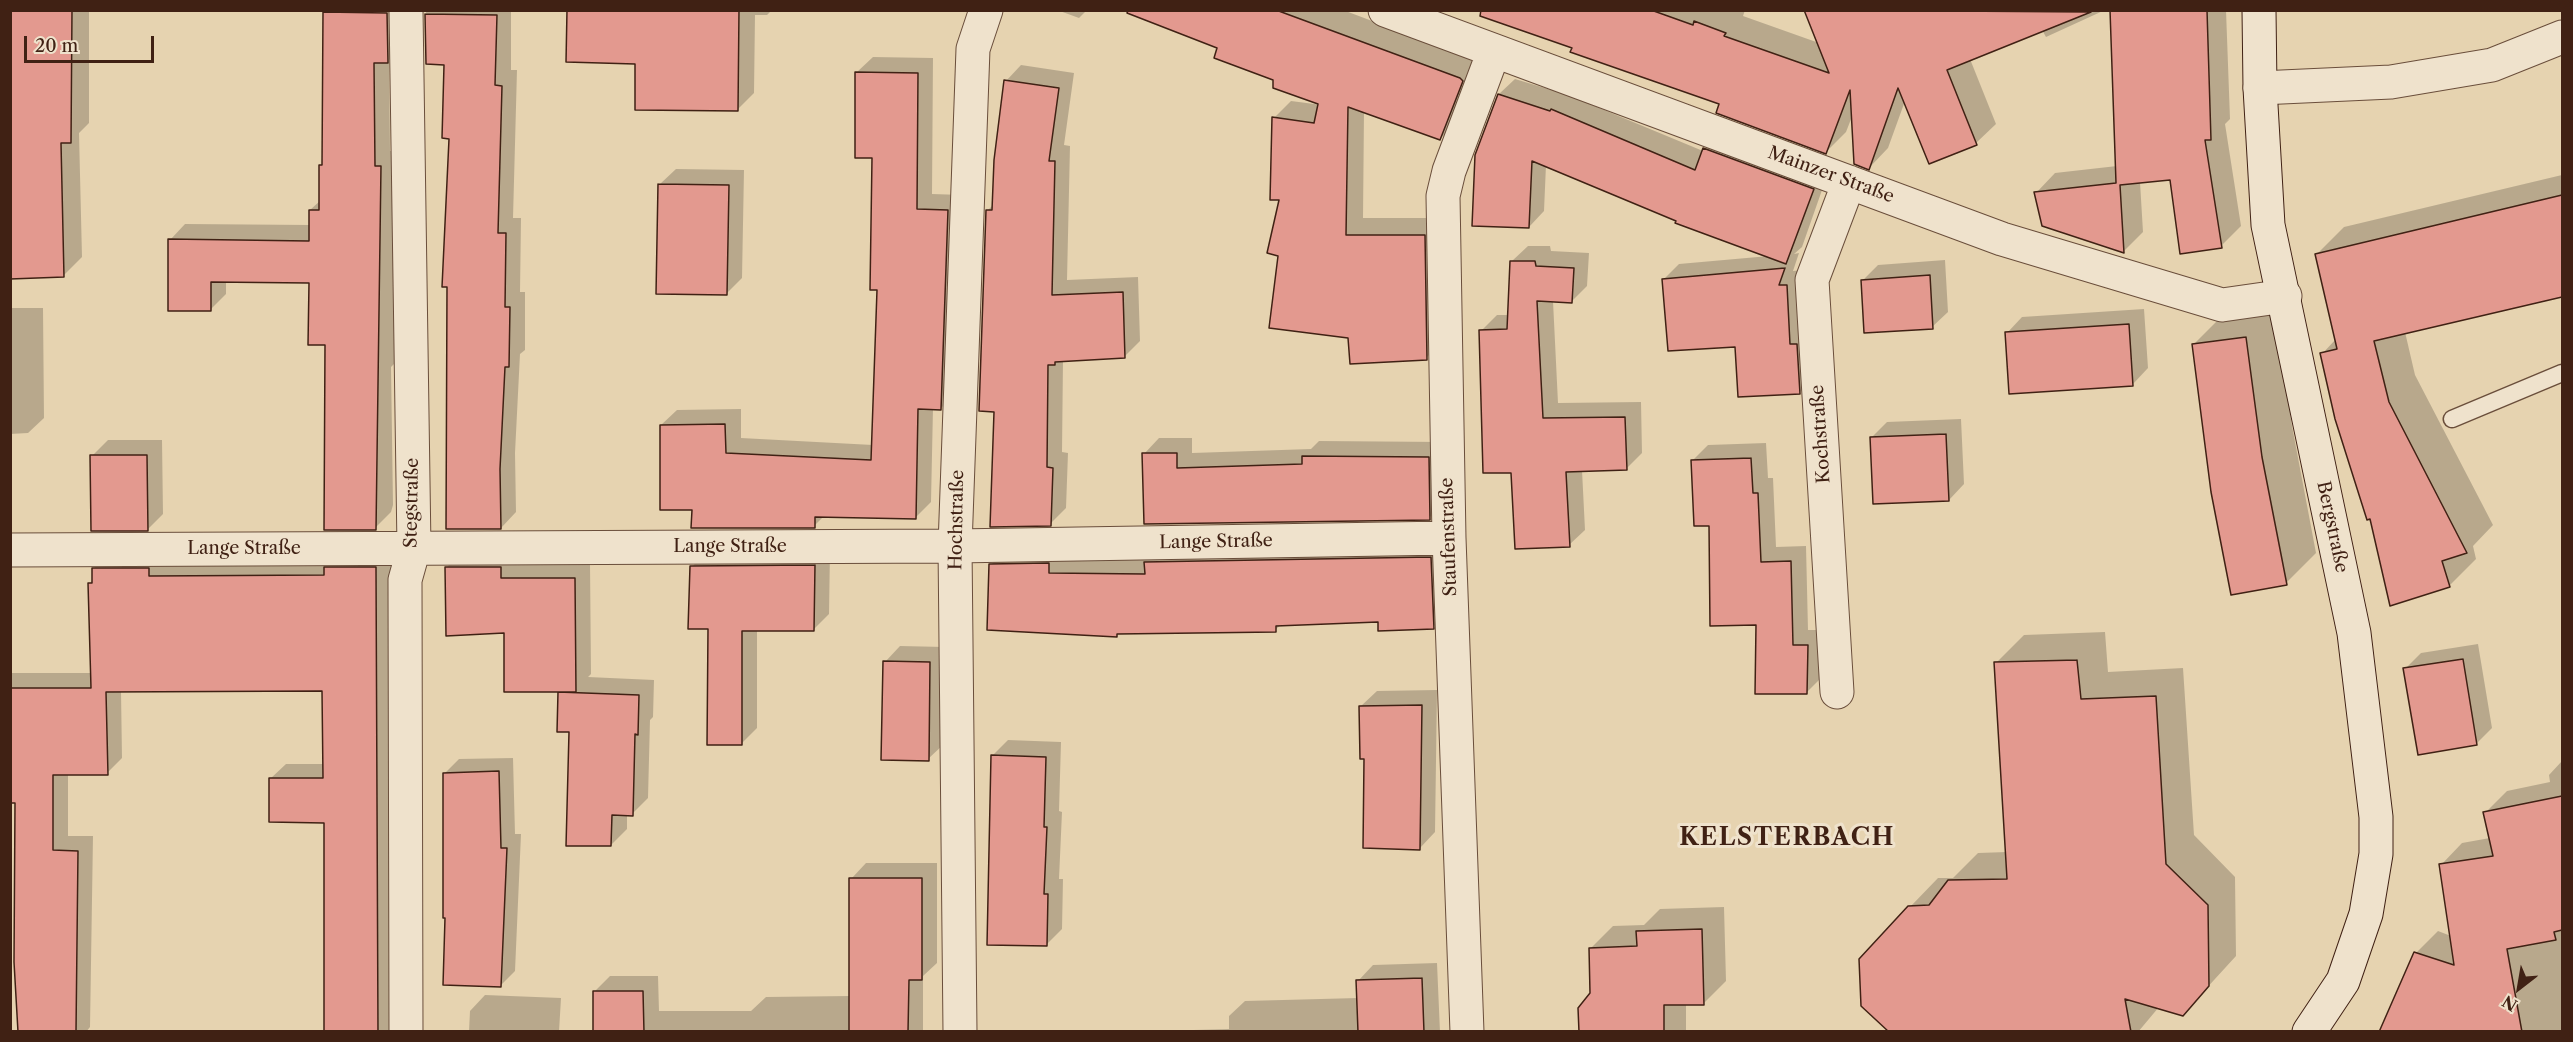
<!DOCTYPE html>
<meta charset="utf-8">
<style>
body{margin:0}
#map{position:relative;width:2573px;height:1042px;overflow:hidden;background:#e6d3b0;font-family:"Libre Caslon Text",serif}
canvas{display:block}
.frame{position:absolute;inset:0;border:12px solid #402114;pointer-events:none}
.north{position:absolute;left:2489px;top:958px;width:60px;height:60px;-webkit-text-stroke:4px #efe2cc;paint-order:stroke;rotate:211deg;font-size:16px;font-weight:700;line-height:24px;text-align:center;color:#402114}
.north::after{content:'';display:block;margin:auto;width:21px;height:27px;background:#402114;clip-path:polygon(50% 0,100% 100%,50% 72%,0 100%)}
.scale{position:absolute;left:24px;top:36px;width:130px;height:27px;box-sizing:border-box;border:3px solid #402114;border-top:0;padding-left:8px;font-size:18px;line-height:21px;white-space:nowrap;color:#402114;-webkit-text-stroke:4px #efe2cc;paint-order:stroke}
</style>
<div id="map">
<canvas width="2573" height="1042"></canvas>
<div class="frame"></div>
<div class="north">N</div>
<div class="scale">20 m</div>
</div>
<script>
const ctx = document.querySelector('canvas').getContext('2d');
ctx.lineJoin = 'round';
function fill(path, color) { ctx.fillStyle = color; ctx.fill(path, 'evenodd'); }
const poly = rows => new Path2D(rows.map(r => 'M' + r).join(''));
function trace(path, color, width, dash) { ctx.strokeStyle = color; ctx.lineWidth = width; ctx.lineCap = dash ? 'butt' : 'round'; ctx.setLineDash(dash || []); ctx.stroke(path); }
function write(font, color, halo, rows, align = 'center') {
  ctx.font = font + ' "Libre Caslon Text",serif'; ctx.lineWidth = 6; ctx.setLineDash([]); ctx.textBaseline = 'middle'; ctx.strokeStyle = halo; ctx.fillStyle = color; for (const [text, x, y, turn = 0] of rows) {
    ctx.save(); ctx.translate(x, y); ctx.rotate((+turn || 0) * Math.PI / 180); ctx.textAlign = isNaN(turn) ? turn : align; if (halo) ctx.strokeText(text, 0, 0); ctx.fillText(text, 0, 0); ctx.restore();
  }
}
const shadow = poly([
 [10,10,89,10,89,123,79,133,82,257,63,276],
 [324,10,404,10,403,46,389,60,390,151,396,151,395,363,391,367,393,505,391,512,375,528,310,281,226,280,226,294,210,310,170,240,185,224,311,225,310,210,321,200,321,166,323,163],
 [426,10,511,10,511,70,517,70,513,218,521,218,520,292,525,292,525,350,520,354,515,453,516,512,501,528,451,137,446,63,427,62],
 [569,10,772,10,767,15,755,15,754,93,737,110,637,63],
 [1057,10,1087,10,1079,18],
 [1124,10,1343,10,1478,61,1457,122,1440,139,1364,112,1363,218,1442,218,1443,341,1426,358,1349,337,1279,255,1281,199,1274,118,1291,101,1322,105,1219,47],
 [1483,10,1745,10,1743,16,1819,43,1806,10,2105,10,2046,37,2042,30,1970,59,1996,124,1976,143,1930,162,1905,101,1888,148,1869,168,1853,114,1846,132,1826,152,1721,103],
 [2112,10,2226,10,2230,119,2225,124,2241,226,2221,246,2172,178,2140,182,2143,232,2124,251,2036,193,2055,173,2117,166],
 [873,57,933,58,932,194,963,195,956,393,941,408,933,408,931,502,915,518,825,515,814,526,693,509,661,425,677,410,741,409,741,438,873,445,878,288,874,157,857,72],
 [1021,65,1074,73,1064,145,1070,146,1067,280,1138,277,1140,341,1124,357,1063,360,1062,452,1068,453,1066,508,1050,524,995,410,987,211,994,204,1006,81],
 [1515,79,1568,95,1703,151,1720,133,1828,173,1802,247,1794,254,1799,253,1793,271,1802,270,1815,377,1799,393,1737,345,1663,280,1679,264,1769,256,1546,165,1544,211,1529,227,1477,155,1499,94],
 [676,169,744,170,742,278,726,294,660,184],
 [2562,175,2562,295,2405,332,2415,375,2493,525,2473,546,2476,559,2449,586,2372,517,2322,354,2336,339,2317,254,2344,227],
 [1528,246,1550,246,1551,251,1589,253,1587,286,1571,302,1553,301,1558,403,1641,402,1642,453,1626,469,1582,470,1585,530,1569,545,1513,471,1481,331,1497,315,1509,315,1512,261],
 [1945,260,1948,312,1932,327,1863,280,1878,265],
 [2275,307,2292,426,2316,553,2286,583,2194,344,2224,314],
 [10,308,43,308,44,418,28,433,10,434],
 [2144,309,2148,368,2133,384,2007,333,2022,317],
 [1961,419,1964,484,1949,500,1871,438,1887,422],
 [1159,438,1192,438,1192,453,1311,449,1319,441,1444,442,1445,502,1429,518,1145,523,1144,454],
 [108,440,162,440,163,514,148,529,92,456],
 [1766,443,1768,478,1773,478,1776,547,1806,546,1808,630,1823,630,1822,677,1806,693,1758,624,1710,524,1692,461,1708,445],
 [1446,542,1449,612,1433,627,1380,621,1282,624,1275,630,1119,633,1116,636,991,565,1006,549],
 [830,550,829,614,813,630,757,630,757,728,741,744,692,567,707,551],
 [462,552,590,563,591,674,588,677,654,680,653,717,650,720,648,798,632,814,627,814,627,829,611,845,571,731,558,730,559,690,446,568],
 [391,553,393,1032,326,1032,325,821,270,779,286,764,325,764,324,690,121,691,122,758,107,773,68,774,68,836,93,836,90,1027,86,1032,19,1032,16,802,10,802,10,673,92,673,90,583,94,579,93,569,109,554],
 [2105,632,2108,672,2183,668,2194,835,2235,877,2236,956,2182,1015,2159,1007,2138,1032,2092,1032,1910,907,1938,878,1953,878,1978,853,2007,852,1996,663,2024,635],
 [2478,644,2492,728,2476,744,2405,669,2421,653],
 [900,646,945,647,944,744,928,759,885,662],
 [1437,690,1435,832,1420,848,1366,758,1361,706,1377,691],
 [1008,740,1061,742,1059,811,1062,812,1059,879,1063,879,1062,929,1046,945,992,756],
 [513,758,515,834,521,834,515,971,501,985,447,916,444,774,459,759],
 [2562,761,2562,1032,2381,1032,2416,953,2438,931,2451,936,2441,865,2462,843,2490,838,2485,813,2507,791,2550,782,2549,775],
 [866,863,937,863,937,963,923,976,923,1032,595,1032,595,991,610,976,658,976,659,1011,751,1011,766,997,850,996,851,879],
 [1724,907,1726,981,1704,1003,1686,1004,1686,1032,1580,1032,1592,993,1591,948,1613,926,1644,925,1660,909],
 [1437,963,1440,1032,1122,1032,1229,1029,1229,1016,1245,1001,1358,998,1358,981,1373,965],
 [485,995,561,998,559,1032,469,1032,470,1011]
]);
const building = poly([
 [10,10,72,10,71,143,61,143,64,277,10,279,10,10],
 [567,10,739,10,738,111,635,110,635,64,566,62,567,10],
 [1128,10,1276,10,1460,78,1463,81,1440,140,1348,107,1346,235,1425,235,1427,360,1350,364,1348,338,1269,328,1278,256,1267,253,1279,200,1270,200,1272,117,1314,123,1318,104,1273,88,1273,80,1214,58,1217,48,1127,13,1128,10],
 [1481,10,1651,10,1693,25,1694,21,1726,33,1724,36,1829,73,1804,10,2091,12,1947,70,1977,145,1929,164,1898,88,1869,170,1854,164,1850,90,1826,154,1716,113,1719,104,1570,52,1572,48,1480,16,1481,10],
 [2110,10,2207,10,2211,140,2205,140,2222,248,2180,254,2170,180,2120,185,2124,253,2042,226,2034,192,2116,183,2110,10],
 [323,12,387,13,388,63,374,63,375,166,381,166,376,530,324,530,325,345,308,345,309,283,211,282,211,311,168,311,168,239,309,241,309,210,319,210,319,165,322,165,323,12],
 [425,14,497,15,495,85,502,86,498,233,506,233,505,307,510,307,509,367,505,367,500,469,501,529,446,529,447,287,442,287,449,139,442,138,444,65,426,64,425,14],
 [855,72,918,73,917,209,948,210,941,410,918,409,916,519,815,517,815,528,691,528,692,510,660,510,660,425,725,424,726,453,871,460,877,290,870,290,872,158,855,158,855,72],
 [1004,80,1059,88,1049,161,1055,161,1052,295,1123,292,1125,358,1055,362,1055,365,1048,365,1047,467,1053,468,1051,526,990,527,994,412,979,411,986,210,992,210,994,160,1004,80],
 [1498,94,1550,111,1551,109,1695,170,1703,148,1814,189,1786,264,1675,223,1676,221,1532,161,1529,228,1472,226,1475,155,1498,94],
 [658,184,729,185,727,295,656,294,658,184],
 [2562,195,2562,297,2374,341,2389,402,2467,553,2442,561,2450,587,2390,606,2370,519,2367,520,2335,419,2320,353,2337,349,2315,254,2562,195],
 [1510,261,1535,261,1536,266,1574,268,1572,303,1537,301,1543,418,1625,417,1627,470,1566,472,1570,547,1515,549,1511,473,1483,473,1479,330,1507,329,1510,261],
 [1785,268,1779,285,1787,285,1790,344,1797,344,1800,394,1738,397,1735,347,1668,351,1662,279,1785,268],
 [1930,275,1933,329,1864,333,1861,280,1930,275],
 [2129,324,2133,386,2009,394,2005,332,2129,324],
 [2246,337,2262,457,2287,585,2231,595,2211,492,2192,344,2246,337],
 [1946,434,1949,501,1873,504,1870,437,1946,434],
 [1142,453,1177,453,1177,468,1302,464,1302,456,1429,457,1430,520,1144,524,1142,453],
 [90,455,147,455,148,531,91,531,90,455],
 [1751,458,1753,493,1758,493,1761,562,1791,561,1793,645,1808,645,1807,694,1755,694,1756,625,1710,626,1709,526,1694,526,1691,460,1751,458],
 [1431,557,1434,629,1378,631,1378,622,1276,626,1276,632,1117,634,1117,637,987,630,989,564,1049,563,1049,573,1145,574,1144,562,1431,557],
 [815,565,814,631,742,631,742,745,707,745,708,629,688,629,690,566,815,565],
 [324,567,376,567,378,1032,324,1032,324,823,269,822,269,778,323,778,322,691,106,692,108,775,53,775,53,850,78,851,76,1032,18,1032,14,962,15,803,10,803,10,688,91,688,88,583,92,583,92,568,149,568,149,576,324,575,324,567],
 [445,567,501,567,501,578,575,578,576,692,504,692,504,633,446,636,445,567],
 [2463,659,2477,745,2418,755,2403,668,2463,659],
 [2077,660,2081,699,2156,696,2166,864,2208,905,2209,986,2183,1016,2125,999,2131,1032,1889,1032,1861,1006,1859,959,1908,906,1929,905,1948,880,2007,879,1994,662,2077,660],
 [883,661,930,662,929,761,881,760,883,661],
 [558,692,639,695,638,735,635,734,633,816,612,815,611,846,566,846,569,732,557,732,558,692],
 [1422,705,1420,850,1363,848,1364,759,1360,759,1359,706,1422,705],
 [991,755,1046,757,1044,827,1047,827,1044,894,1048,894,1047,946,987,945,991,755],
 [499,771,501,848,507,848,501,987,443,985,445,918,443,918,443,773,499,771],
 [2562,796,2562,930,2554,932,2556,940,2507,949,2522,1032,2379,1032,2414,952,2454,965,2439,864,2493,856,2483,812,2562,796],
 [849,878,922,878,922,980,909,980,908,1032,849,1032,849,878],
 [1702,929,1704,1005,1664,1005,1664,1032,1579,1032,1578,1008,1590,993,1589,948,1637,946,1636,931,1702,929],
 [1422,978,1424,1032,1358,1032,1356,980,1422,978],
 [593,991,643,991,644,1032,593,1032,593,991]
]);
const lane = poly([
 [2452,419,2562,373]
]);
const street = poly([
 [406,10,414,548,405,580,406,1032],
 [1385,10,2002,239,2222,305,2285,296],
 [2260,88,2391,82,2492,65,2562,37],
 [10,550,955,546,1449,538],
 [1837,692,1812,280,1849,182],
 [960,1032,955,546,973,49,986,10],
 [1467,1032,1449,538,1443,196,1449,171,1494,51]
]);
const secondary = poly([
 [2259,10,2260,88,2268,225,2354,633,2376,817,2376,854,2366,914,2343,981,2309,1032]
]);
const streetNames = [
 ["Mainzer Straße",1831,175,20],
 ["Kochstraße",1821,434,-94],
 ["Stegstraße",412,503,-89],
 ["Hochstraße",957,520,-89],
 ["Bergstraße",2332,527,78],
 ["Staufenstraße",1449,537,-92],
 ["Lange Straße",1216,542,-1],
 ["Lange Straße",730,547],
 ["Lange Straße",244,549]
];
const districtNames = [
 ["KELSTERBACH",1787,838]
];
fill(shadow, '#0003');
fill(building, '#e3998f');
trace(building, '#402114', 1.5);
trace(lane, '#6a4e3b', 19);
trace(street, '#6a4e3b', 35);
trace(secondary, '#402114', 35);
trace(lane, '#efe2cc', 16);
trace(street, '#efe2cc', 33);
trace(secondary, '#efe2cc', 33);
write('18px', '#402114', '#efe2cc', streetNames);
ctx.letterSpacing = '1.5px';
write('bold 24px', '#402114', '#efe2cc', districtNames);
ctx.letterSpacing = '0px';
</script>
